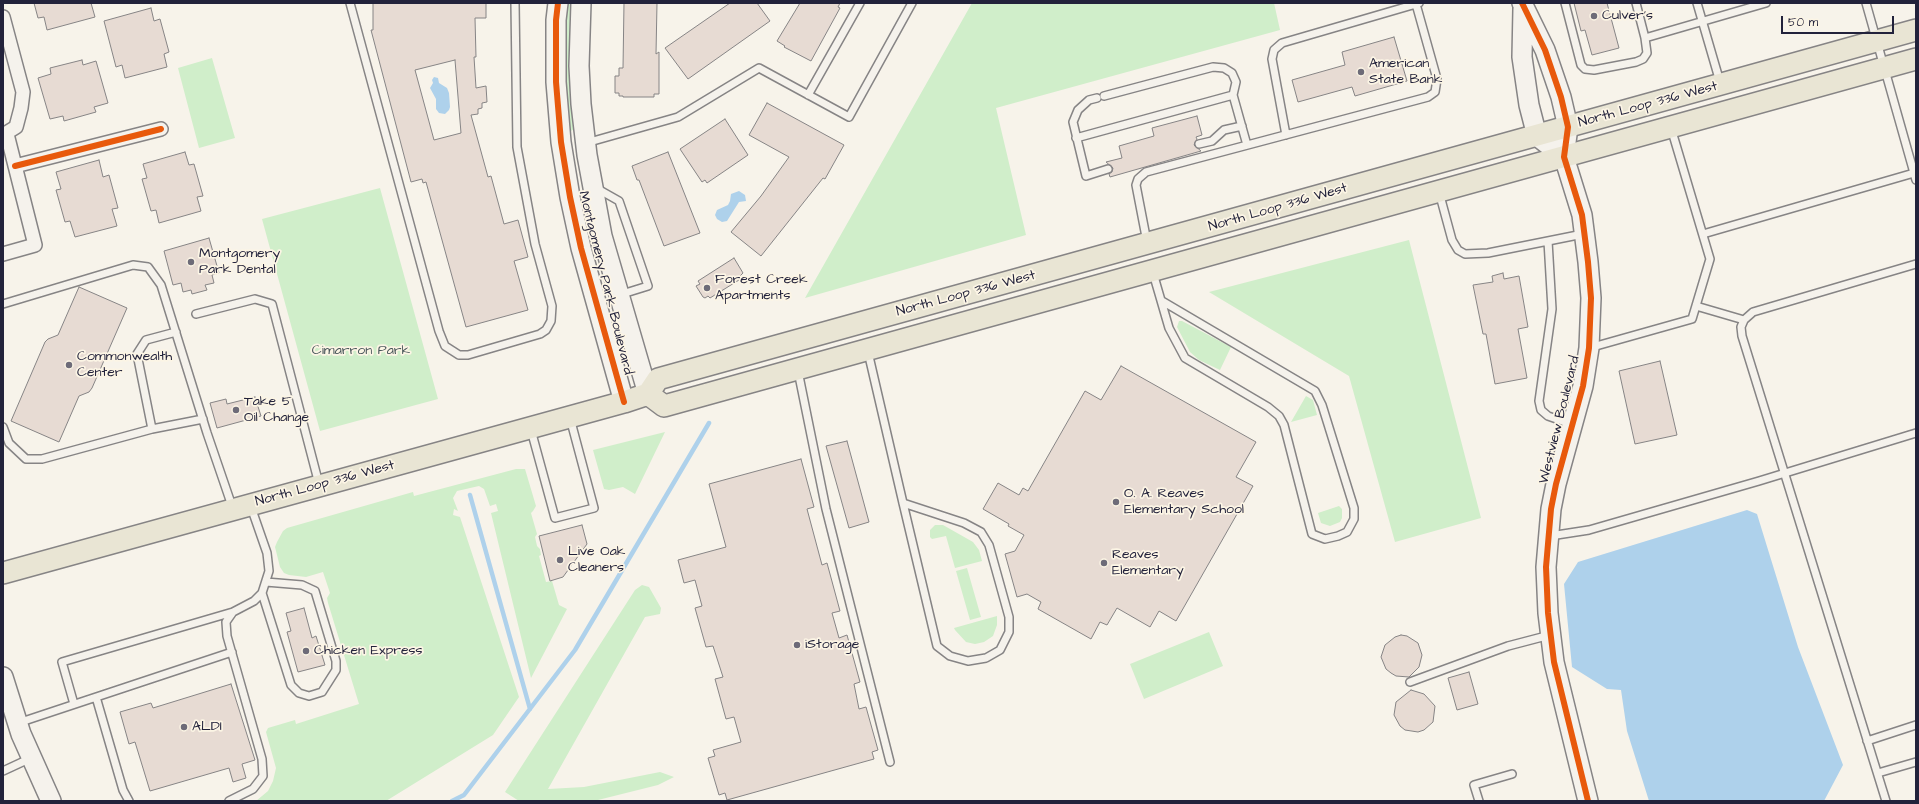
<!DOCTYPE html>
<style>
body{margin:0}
#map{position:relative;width:1919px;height:804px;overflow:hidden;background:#f7f3ea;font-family:"Architects Daughter",sans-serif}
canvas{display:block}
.frame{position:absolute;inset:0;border:4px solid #22223b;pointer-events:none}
.scale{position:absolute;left:1781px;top:16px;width:113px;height:18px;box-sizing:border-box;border:2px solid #22223b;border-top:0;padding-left:5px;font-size:12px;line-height:14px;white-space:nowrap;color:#22223b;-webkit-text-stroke:3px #fcf5e5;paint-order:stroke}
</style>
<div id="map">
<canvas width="1919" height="804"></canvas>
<div class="frame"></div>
<div class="scale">50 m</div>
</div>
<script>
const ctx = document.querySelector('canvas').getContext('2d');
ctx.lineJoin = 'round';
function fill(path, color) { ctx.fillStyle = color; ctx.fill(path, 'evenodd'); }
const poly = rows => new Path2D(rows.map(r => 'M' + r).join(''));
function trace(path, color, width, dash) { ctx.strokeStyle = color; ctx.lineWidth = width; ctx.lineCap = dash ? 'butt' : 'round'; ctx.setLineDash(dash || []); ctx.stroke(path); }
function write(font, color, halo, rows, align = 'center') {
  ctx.font = font + ' "Architects Daughter",sans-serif'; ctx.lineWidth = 3.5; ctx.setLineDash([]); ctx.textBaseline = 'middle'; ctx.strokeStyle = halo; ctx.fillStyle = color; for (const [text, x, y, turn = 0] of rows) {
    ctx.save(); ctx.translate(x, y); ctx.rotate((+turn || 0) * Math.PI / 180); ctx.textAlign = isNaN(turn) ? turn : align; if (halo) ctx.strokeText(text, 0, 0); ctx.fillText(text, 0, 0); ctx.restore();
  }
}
const green = poly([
 [566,3,576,3,573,110,574,129,571,131,568,127,564,56],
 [972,3,1274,3,1280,30,996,108,1026,235,805,298],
 [212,58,235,138,199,148,178,68],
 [380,188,438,399,320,431,262,219],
 [1409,240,1481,518,1395,542,1349,376,1209,292],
 [1179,321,1182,321,1231,347,1220,370,1199,360,1190,352,1177,327],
 [1306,396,1313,400,1317,415,1291,422],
 [665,432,635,494,623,487,609,490,604,489,593,450],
 [516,469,525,469,536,506,533,511,531,513,537,534,535,537,537,546,540,549,541,555,539,556,546,582,552,581,559,605,567,609,531,678,491,513,498,511,496,504,490,506,484,489,479,486,457,491,453,498,458,511,454,509,453,515,460,517,519,697,493,735,386,801,256,801,268,791,273,781,276,768,266,732,268,728,295,720,296,724,359,704,328,603,327,598,330,593,323,572,306,577,289,575,284,573,280,567,275,547,277,542,283,531,287,528,413,492,414,496],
 [1339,506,1342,509,1342,518,1340,522,1330,526,1321,523,1318,513],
 [935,525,943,525,973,542,979,550,982,561,955,568,946,536,932,539,930,537,930,530],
 [967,568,981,617,970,620,956,571],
 [642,585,649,587,661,608,660,614,645,617,548,789,584,787,660,772,674,777,658,785,594,801,519,801,505,792,635,590],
 [997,616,997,625,993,636,984,642,975,644,966,642,955,630,954,628],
 [1209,632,1223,666,1144,699,1130,664]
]);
const water = poly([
 [434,77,438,78,439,83,447,88,449,93,450,107,449,110,445,114,439,113,436,109,436,99,430,88,433,83,432,80],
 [739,191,745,195,746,201,739,202,727,221,722,222,717,219,715,215,717,210,728,205,730,201,731,194],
 [1747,510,1757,514,1798,647,1843,765,1824,801,1649,801,1627,731,1621,690,1607,689,1572,667,1564,584,1578,562]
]);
const stream = poly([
 [470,495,530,709],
 [452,801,464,795,575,650,709,423]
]);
const building = poly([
 [34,3,91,3,95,17,47,30,44,17,38,18,34,3],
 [373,3,486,3,486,18,475,18,476,57,474,57,476,88,486,86,487,102,482,103,482,108,478,109,478,114,471,115,488,177,491,176,504,224,518,220,528,257,514,261,528,310,466,327,426,182,423,183,422,179,411,182,371,30,373,30,373,3],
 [455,60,461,133,434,140,415,70,455,60],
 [624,3,657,3,656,54,659,52,659,94,654,94,654,97,623,97,623,96,619,96,619,93,615,93,615,76,619,76,619,68,623,68,624,3],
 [730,3,757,3,770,21,688,79,665,48,730,3],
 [800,3,840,3,838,7,840,8,811,61,784,47,785,46,777,41,800,3],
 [1574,3,1607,3,1619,48,1592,55,1585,30,1581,31,1574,3],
 [151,8,154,21,160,19,169,52,164,54,167,67,125,78,122,65,116,67,104,21,151,8],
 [1394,37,1407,81,1355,96,1352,87,1298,102,1292,80,1345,65,1342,52,1394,37],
 [82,60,83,65,96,61,108,103,94,107,96,112,64,121,63,116,50,119,38,78,51,74,50,68,82,60],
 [767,103,844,145,825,179,823,178,761,256,731,232,761,196,789,157,749,135,767,103],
 [1197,116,1202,135,1196,137,1197,139,1194,145,1201,151,1110,177,1109,174,1112,172,1113,168,1106,162,1122,158,1119,146,1154,136,1152,128,1197,116],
 [725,119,748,155,707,183,705,180,702,182,680,149,725,119],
 [185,152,189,165,194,164,203,196,197,197,201,211,159,223,156,210,151,211,142,179,147,178,143,164,185,152],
 [668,152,700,233,664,246,639,180,637,180,632,166,668,152],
 [99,160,103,177,109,175,118,208,112,209,117,226,75,237,70,221,65,222,56,190,61,189,56,172,99,160],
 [209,238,219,273,212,275,214,283,205,285,207,290,192,294,191,290,183,292,181,283,173,285,164,251,209,238],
 [734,258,743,273,738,278,739,280,710,298,708,296,705,298,703,297,696,286,700,284,698,281,734,258],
 [1503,273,1504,279,1519,276,1528,327,1518,329,1527,378,1495,384,1486,334,1483,334,1473,285,1493,282,1492,276,1503,273],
 [79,287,127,308,92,388,89,392,79,396,59,442,11,421,45,342,48,339,58,335,79,287],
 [1660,361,1677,435,1635,444,1619,371,1660,361],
 [1121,366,1256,442,1236,477,1253,486,1176,621,1159,611,1150,627,1117,608,1107,625,1100,622,1091,639,1038,609,1041,602,1027,594,1017,597,1005,554,1015,551,1024,535,1008,526,1009,524,983,509,998,483,1019,495,1023,488,1028,491,1085,391,1101,400,1121,366],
 [255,397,261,416,217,428,210,403,226,399,227,404,255,397],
 [847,441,869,522,849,528,826,446,847,441],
 [801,459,814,507,807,509,822,565,827,563,840,611,832,613,839,638,847,635,860,682,854,684,859,709,866,707,878,750,872,752,874,759,727,800,725,793,719,795,708,758,715,756,713,750,741,742,734,717,726,719,715,679,723,677,713,646,706,647,695,608,702,606,695,580,684,583,678,560,726,547,709,484,801,459],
 [582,525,587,544,563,577,550,581,539,536,582,525],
 [304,608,312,638,316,636,325,665,298,672,287,632,291,631,286,613,304,608],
 [1401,635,1407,636,1418,643,1422,655,1419,667,1409,677,1396,676,1391,673,1386,669,1381,657,1385,645,1395,637,1401,635],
 [1469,672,1478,704,1457,710,1448,678,1469,672],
 [231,684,255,760,242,764,246,778,233,782,229,768,150,791,135,742,129,744,120,712,151,703,153,708,231,684],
 [1411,690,1424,694,1435,706,1433,722,1424,730,1418,732,1405,730,1400,726,1394,715,1396,702,1411,690]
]);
const lane = poly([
 [350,3,439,331,445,346,459,355,468,355,540,334,546,330,551,321,552,306,535,244,517,147,515,3],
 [1565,3,1581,65,1585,69,1594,70,1636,62,1643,59,1647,53,1645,38],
 [1636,3,1645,38,1766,3],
 [1697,3,1720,82],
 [1866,3,1916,180],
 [808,95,860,3],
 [1104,96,1213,67,1224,68,1232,73,1236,82,1233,95],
 [1097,98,1089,100,1078,110,1073,122,1086,176,1108,169],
 [1286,135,1272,59,1274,50,1282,43,1416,4],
 [1076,138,1233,95,1247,145],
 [586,143,678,117,759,68,849,117,912,3],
 [1199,144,1212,141,1224,130,1242,126],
 [596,188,619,201,648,286,619,295],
 [1439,192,1452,240,1458,250,1465,254,1488,253,1583,234],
 [1703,234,1914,173],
 [1548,241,1552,309,1539,401,1541,410,1548,416,1571,424],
 [1147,242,1136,185,1138,179,1146,172,1428,97,1435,92,1437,79,1416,4,1419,3],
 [1153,273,1169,328,1185,358,1268,407,1279,416,1284,425,1312,534,1325,539,1338,536,1347,532,1354,519,1354,508,1322,405,1315,391,1162,301],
 [3,304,133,265,148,267,161,285,207,433,233,509],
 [1696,306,1744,320],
 [196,314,255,299,272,304,319,484],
 [1589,348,1692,319,1710,259,1671,128],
 [868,352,903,503,937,646,950,656,968,661,986,658,1000,650,1009,632,1009,617,989,545,981,532,964,523,903,503],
 [798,371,826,509,890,762],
 [3,427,9,443,26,459,42,459,152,429,137,354,146,340,176,332],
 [152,429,203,419],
 [531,430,555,518,594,508,570,418],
 [1550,536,1589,530,1759,481,1916,433],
 [262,593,291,685,299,693,309,696,322,692,336,670,336,661,315,591,302,585,266,582],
 [1410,682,1508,646,1550,635],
 [96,697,123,790,129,801],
 [74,704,62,662,233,612],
 [18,723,232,652],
 [1867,741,1916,725],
 [3,771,31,758],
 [1878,773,1916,762],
 [229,801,253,789,263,776,262,759,227,636,226,622,233,612,254,601,262,593,269,571,267,553,251,507],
 [1479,801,1474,785,1512,774],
 [1886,801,1742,336,1741,327,1744,320,1753,312,1916,264]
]);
const street = poly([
 [3,17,23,92,21,108,16,127,3,135],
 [15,166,161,129],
 [3,254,35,245,7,134]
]);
const secondary = poly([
 [558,3,556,20,556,82,561,142,570,197,581,248,624,402],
 [581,3,579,66,581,104,587,155,602,236,648,394],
 [1522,3,1545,50,1561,97,1568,127,1564,157,1582,215,1588,262,1591,298,1589,348,1583,386,1556,484,1551,509,1546,567,1548,613,1554,662,1588,801],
 [1523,9,1522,57,1529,105,1537,136,1564,157],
 [3,677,21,734,51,801]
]);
const primary = poly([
 [648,394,664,406,1916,59],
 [3,573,624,402,648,394,658,379,1916,30]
]);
const cycleway = poly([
 [558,3,556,20,556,82,561,142,570,197,581,248,624,402],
 [1522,3,1545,50,1561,97,1568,127,1564,157,1582,215,1588,262,1591,298,1589,348,1583,386,1556,484,1551,509,1546,567,1548,613,1554,662,1588,801],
 [15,166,161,129]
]);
const markers = [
 [1594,16,4,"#6d6b78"],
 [1361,72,4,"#6d6b78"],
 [191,262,4,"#6d6b78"],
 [707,288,4,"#6d6b78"],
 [69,365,4,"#6d6b78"],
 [236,410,4,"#6d6b78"],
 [1116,502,4,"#6d6b78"],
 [560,560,4,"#6d6b78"],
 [1104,563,4,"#6d6b78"],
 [797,645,4,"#6d6b78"],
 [306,651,4,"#6d6b78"],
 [184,727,4,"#6d6b78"]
];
const poiNames = [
 ["Culver's",1602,16],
 ["American",1369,64],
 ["State Bank",1369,80],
 ["Montgomery",199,254],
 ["Park Dental",199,270],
 ["Forest Creek",715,280],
 ["Apartments",715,296],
 ["Commonwealth",77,357],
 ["Center",77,373],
 ["Take 5",244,402],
 ["Oil Change",244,418],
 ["O. A. Reaves",1124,494],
 ["Elementary School",1124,510],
 ["Live Oak",568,552],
 ["Cleaners",568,568],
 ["Reaves",1112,555],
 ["Elementary",1112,571],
 ["iStorage",805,645],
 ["Chicken Express",314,651],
 ["ALDI",192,727]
];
const streetNames = [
 ["North Loop 336 West",1648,105,-15],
 ["North Loop 336 West",1278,208,-16],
 ["Montgomery Park Boulevard",605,283,76],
 ["North Loop 336 West",966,294,-15],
 ["Westview Boulevard",1560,420,-76],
 ["North Loop 336 West",325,484,-15]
];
const parkNames = [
 ["Cimarron Park",361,351]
];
fill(green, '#d0eeca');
fill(water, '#aed1eb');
trace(stream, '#aed1eb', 4.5);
fill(building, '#e7dbd3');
trace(building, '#868485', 1);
trace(lane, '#868485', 10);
trace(street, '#868485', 16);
trace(secondary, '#868485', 22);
trace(primary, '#868485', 24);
trace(lane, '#f5f2ec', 7);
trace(street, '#f5f2ec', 13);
trace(secondary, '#f5f2ec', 19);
trace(primary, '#e9e5d4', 21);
trace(cycleway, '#e8590c', 6);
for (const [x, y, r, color] of markers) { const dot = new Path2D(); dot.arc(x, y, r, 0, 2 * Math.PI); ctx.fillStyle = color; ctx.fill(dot); trace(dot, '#fcf5e5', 1.5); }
write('14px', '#22223b', '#fcf5e5', poiNames, 'left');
write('14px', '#22223b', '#fcf5e5', streetNames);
write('14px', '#465458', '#fcf5e5', parkNames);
</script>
